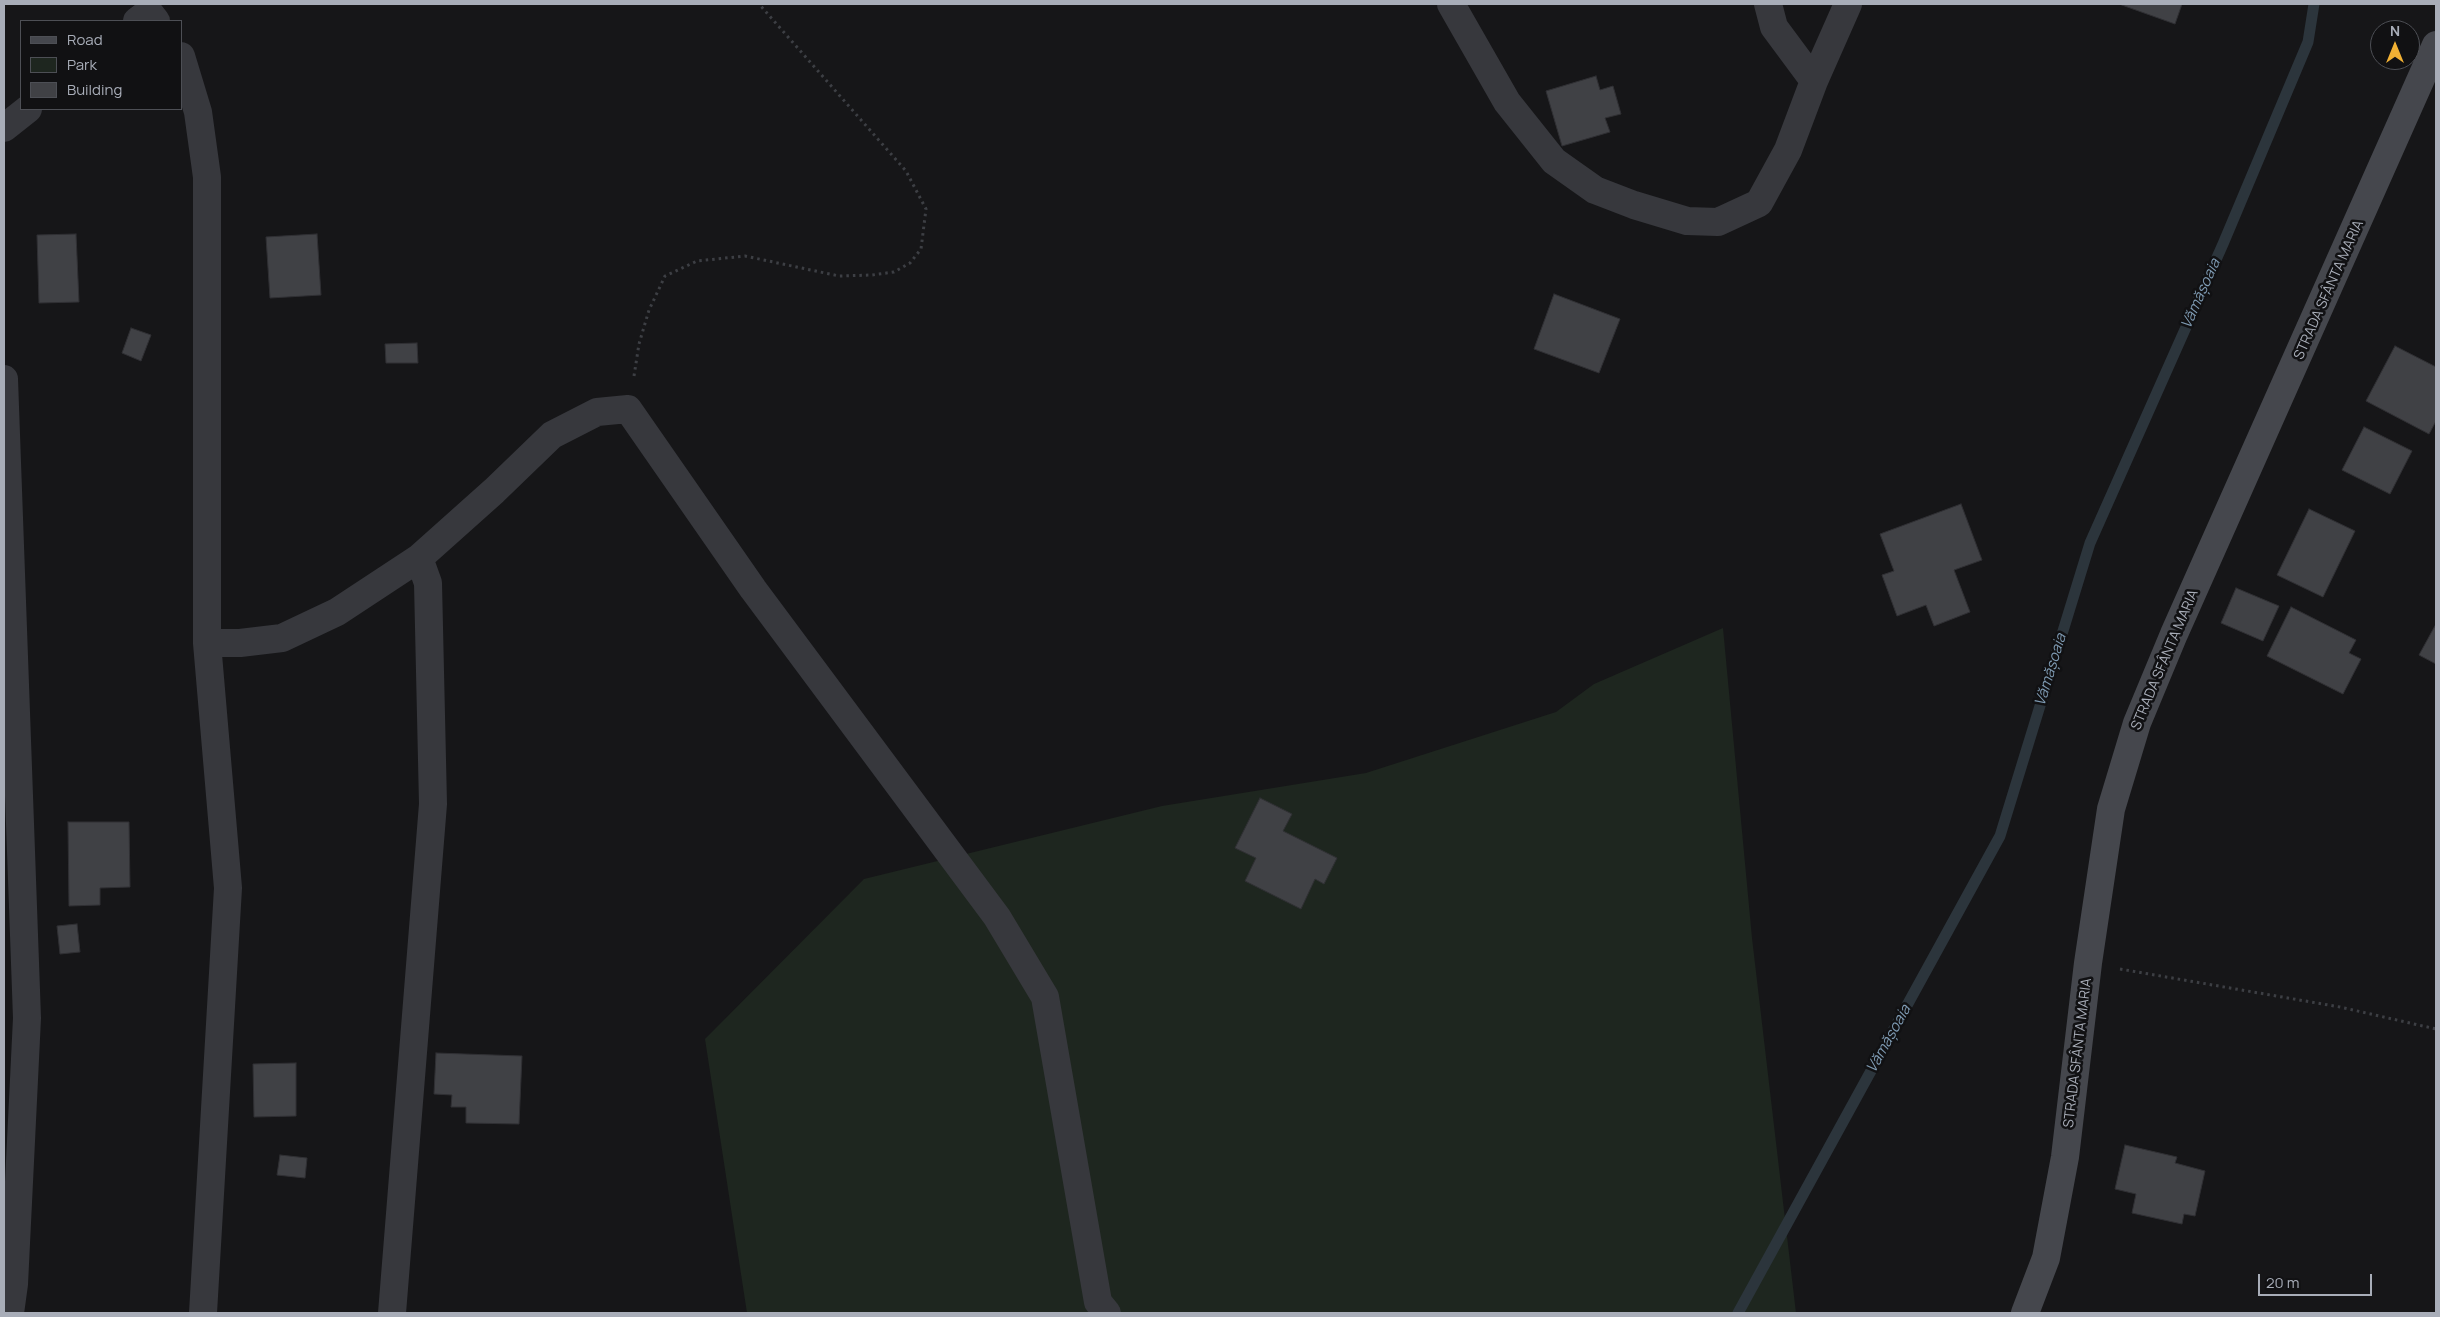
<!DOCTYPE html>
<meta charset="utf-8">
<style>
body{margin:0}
#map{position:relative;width:2440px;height:1317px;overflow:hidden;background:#161618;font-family:Manrope,sans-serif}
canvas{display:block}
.frame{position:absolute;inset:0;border:5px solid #a8adb8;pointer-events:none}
.legend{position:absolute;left:20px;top:20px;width:162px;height:90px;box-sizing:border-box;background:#111113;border:1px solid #4d4f55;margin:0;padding:6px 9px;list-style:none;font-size:15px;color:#a8adb8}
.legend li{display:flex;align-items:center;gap:10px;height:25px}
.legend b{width:25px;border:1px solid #4d4f55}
.north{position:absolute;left:2370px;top:20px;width:50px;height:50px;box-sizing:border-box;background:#111113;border:1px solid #4d4f55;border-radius:50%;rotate:0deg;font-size:14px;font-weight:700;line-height:20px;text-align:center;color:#a8adb8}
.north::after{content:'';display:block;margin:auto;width:18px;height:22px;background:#f2b134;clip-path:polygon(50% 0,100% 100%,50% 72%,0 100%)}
.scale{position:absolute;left:2258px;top:1274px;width:114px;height:22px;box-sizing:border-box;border:2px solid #a8adb8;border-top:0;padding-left:6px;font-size:15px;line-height:18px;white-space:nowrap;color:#a8adb8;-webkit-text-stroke:4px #111113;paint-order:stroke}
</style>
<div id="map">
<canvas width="2440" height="1317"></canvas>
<div class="frame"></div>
<ul class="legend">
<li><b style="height:6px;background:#45474d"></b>Road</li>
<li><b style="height:14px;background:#1e261f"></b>Park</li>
<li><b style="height:14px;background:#404145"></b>Building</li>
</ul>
<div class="north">N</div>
<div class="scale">20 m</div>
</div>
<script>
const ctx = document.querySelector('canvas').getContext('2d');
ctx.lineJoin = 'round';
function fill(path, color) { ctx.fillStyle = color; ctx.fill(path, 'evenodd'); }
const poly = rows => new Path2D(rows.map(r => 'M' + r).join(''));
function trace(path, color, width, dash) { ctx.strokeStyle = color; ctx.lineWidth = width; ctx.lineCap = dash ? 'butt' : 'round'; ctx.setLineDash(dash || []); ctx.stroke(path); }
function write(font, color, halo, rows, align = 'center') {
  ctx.font = font + ' Manrope,sans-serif'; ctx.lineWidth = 5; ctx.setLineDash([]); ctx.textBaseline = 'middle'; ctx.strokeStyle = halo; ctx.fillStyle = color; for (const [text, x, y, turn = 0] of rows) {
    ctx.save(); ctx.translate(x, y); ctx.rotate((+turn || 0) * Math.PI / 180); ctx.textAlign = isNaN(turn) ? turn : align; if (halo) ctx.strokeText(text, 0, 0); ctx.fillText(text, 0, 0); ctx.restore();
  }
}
const green = poly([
 [1723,628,1752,938,1796,1313,747,1313,705,1039,864,879,1162,806,1366,773,1556,712,1594,684]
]);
const stream = poly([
 [1738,1313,2000,836,2090,543,2223,244,2308,42,2314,4]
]);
const building = poly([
 [2119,4,2182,4,2175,24,2119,4],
 [1596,76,1600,90,1613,86,1621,114,1605,118,1610,132,1562,146,1546,91,1596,76],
 [76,234,79,302,39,303,37,235,76,234],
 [317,234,321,295,270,298,266,237,317,234],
 [1554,294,1620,319,1599,373,1534,349,1554,294],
 [131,328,151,335,141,361,122,353,131,328],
 [417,343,418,363,386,363,385,344,417,343],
 [2395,346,2436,367,2436,421,2429,434,2366,401,2395,346],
 [2364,427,2412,451,2390,494,2342,470,2364,427],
 [1961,504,1982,560,1954,570,1970,612,1934,626,1926,605,1897,616,1882,575,1894,571,1880,534,1961,504],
 [2309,509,2355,531,2323,597,2277,575,2309,509],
 [2236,588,2279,606,2263,641,2221,623,2236,588],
 [2291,607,2356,640,2349,653,2361,659,2343,694,2267,656,2291,607],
 [2436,624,2436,664,2419,655,2436,624],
 [1260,798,1292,814,1283,831,1337,858,1324,884,1315,879,1301,909,1245,881,1256,858,1235,848,1260,798],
 [68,822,129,822,130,887,100,888,100,905,69,906,68,822],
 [77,924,80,952,60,954,57,926,77,924],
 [436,1053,522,1056,519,1124,466,1123,466,1107,451,1107,452,1095,434,1094,436,1053],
 [296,1063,296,1116,254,1117,253,1064,296,1063],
 [2125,1145,2177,1157,2175,1163,2205,1171,2195,1216,2184,1214,2182,1224,2132,1213,2136,1194,2115,1189,2125,1145],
 [280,1155,307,1158,305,1178,277,1175,280,1155]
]);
const path = poly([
 [634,376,639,344,649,310,665,276,697,261,745,256,839,276,872,275,894,272,910,263,921,249,926,209,906,171,759,4],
 [2120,969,2340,1007,2436,1029]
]);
const street = poly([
 [1451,4,1507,102,1554,161,1595,190,1634,205,1687,221,1718,222,1759,203,1788,150,1814,81,1848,4],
 [1768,4,1774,27,1814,81],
 [137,21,149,12,156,21],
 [181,56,198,112,207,177,207,643,240,643,282,638,337,612,419,558,494,491,552,435,597,412,628,409,753,589,997,917,1045,997,1098,1302,1107,1313],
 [4,128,28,109],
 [4,379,27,1018,14,1284,10,1313],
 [203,1313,228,888,207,643],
 [392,1313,433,804,428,583,419,558]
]);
const secondary = poly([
 [2025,1313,2046,1258,2065,1157,2088,963,2111,809,2137,723,2174,634,2436,45]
]);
const streetNames = [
 ["STRADA SFÂNTA MARIA",2329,290,-66],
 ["STRADA SFÂNTA MARIA",2165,660,-67],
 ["STRADA SFÂNTA MARIA",2078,1053,-83]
];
const waterNames = [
 ["Vămășoaia",2201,294,-66],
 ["Vămășoaia",2051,670,-73],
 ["Vămășoaia",1889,1039,-61]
];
fill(green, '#1e261f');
trace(stream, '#2c353c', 11);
fill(building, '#404145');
trace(building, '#303034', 1);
trace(path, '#3d3f44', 3, [2.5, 4]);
trace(street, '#37383d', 28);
trace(secondary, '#45474d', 28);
write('14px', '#a8adb8', '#111113', streetNames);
write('italic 15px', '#7f9bb3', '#111113', waterNames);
</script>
